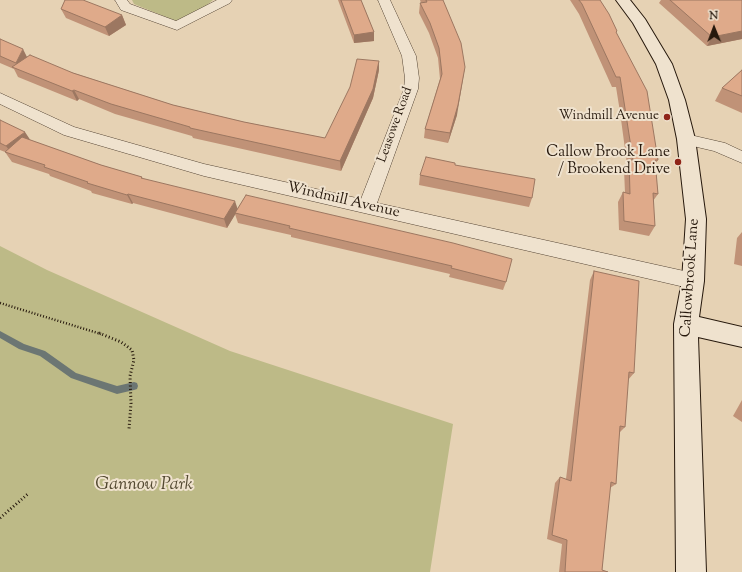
<!DOCTYPE html>
<style>
body{margin:0}
#map{position:relative;width:742px;height:572px;overflow:hidden;background:#e6d2b4;font-family:"Sorts Mill Goudy",serif}
canvas{display:block}
.north{position:absolute;left:694px;top:8px;width:40px;height:40px;-webkit-text-stroke:3px #efe2ce;paint-order:stroke;rotate:359deg;font-size:11px;font-weight:700;line-height:16px;text-align:center;color:#26180c}
.north::after{content:'';display:block;margin:auto;width:14px;height:18px;background:#26180c;clip-path:polygon(50% 0,100% 100%,50% 72%,0 100%)}
</style>
<div id="map">
<canvas width="742" height="572"></canvas>
<div class="north">N</div>
</div>
<script>
const ctx = document.querySelector('canvas').getContext('2d');
ctx.lineJoin = 'round';
function fill(path, color) { ctx.fillStyle = color; ctx.fill(path, 'evenodd'); }
const poly = rows => new Path2D(rows.map(r => 'M' + r).join(''));
function trace(path, color, width, dash) { ctx.strokeStyle = color; ctx.lineWidth = width; ctx.lineCap = dash ? 'butt' : 'round'; ctx.setLineDash(dash || []); ctx.stroke(path); }
function write(font, color, halo, rows, align = 'center') {
  ctx.font = font + ' "Sorts Mill Goudy",serif'; ctx.lineWidth = 4; ctx.setLineDash([]); ctx.textBaseline = 'middle'; ctx.strokeStyle = halo; ctx.fillStyle = color; for (const [text, x, y, turn = 0] of rows) {
    ctx.save(); ctx.translate(x, y); ctx.rotate((+turn || 0) * Math.PI / 180); ctx.textAlign = isNaN(turn) ? turn : align; if (halo) ctx.strokeText(text, 0, 0); ctx.fillText(text, 0, 0); ctx.restore();
  }
}
const green = poly([
 [132,0,213,0,202,9,178,22,134,4],
 [0,246,47,270,230,351,453,424,430,572,0,572]
]);
const stream = poly([
 [0,331,24,344,45,351,76,373,117,386,134,382,137,383,138,386,137,389,134,390,117,394,71,378,40,356,19,349,0,338,0,331]
]);
const pathFar1 = poly([
 [0,303,101,334]
]);
const path = poly([
 [99,333,121,342,132,350,134,360,130,376,131,403,129,429],
 [0,518,29,493]
]);
const street = poly([
 [115,0,127,0,130,4,176,21,217,0,232,0,230,3,177,30,121,10,115,0],
 [378,0,390,0,416,56,419,78,418,89,377,203,693,273,700,276,702,281,700,286,693,289,204,176,64,135,0,104,0,93,74,127,204,164,361,199,404,89,405,78,402,56,378,0],
 [686,134,725,143,742,151,742,163,714,151,680,143,678,139,680,135,686,134]
]);
const secondary = poly([
 [616,0,630,0,645,19,672,64,685,100,695,139,706,219,704,281,699,317,742,327,742,347,698,337,706,572,676,572,674,324,682,281,686,219,677,139,669,100,656,64,633,23,616,0]
]);
const wall = poly([
 [338,0,361,0,374,32,374,41,354,43],
 [420,0,443,0,457,115,448,143,424,138,425,129,440,79,438,58,429,33,419,13,420,3,421,3],
 [570,0,600,0,617,31,616,33,658,160,655,164,658,194,653,201,655,226,649,236,619,230,618,202,623,192,625,193,624,169,627,164,620,112,616,87,612,87,579,14],
 [661,0,742,0,742,39,707,46,659,3],
 [61,9,122,15,126,25,109,36,66,18],
 [0,39,27,58,173,105,244,122,325,138,379,70,373,98,341,171,193,138,192,136,115,114,79,99,77,101,18,77,14,69,0,63],
 [742,70,742,113,715,101,722,88],
 [0,120,30,140,101,165,142,177,143,179,237,210,246,195,506,282,503,290,449,277,450,274,291,237,291,235,238,223,235,214,227,228,133,203,132,204,92,193,91,191,50,176,49,174,12,162,5,152,0,150],
 [455,165,532,198,529,207,419,185,420,175],
 [742,232,742,266,734,264,737,238],
 [594,271,634,373,628,380,625,427,619,433,616,484,610,488,602,570,608,572,559,572,562,544,547,539,555,483,560,477,566,479,590,280],
 [742,400,742,422,733,416]
]);
const shadedWall = poly([
 [122,15,126,25,109,36,105,27],
 [742,31,742,39,707,46,712,37],
 [374,32,374,41,354,43,354,35],
 [23,49,28,59,20,70,16,63],
 [379,61,379,70,373,98,341,171,340,161],
 [465,67,457,115,448,143,450,133],
 [74,90,79,99,77,101,72,91],
 [25,132,31,141,12,154,6,146],
 [128,194,133,203,132,204,127,195],
 [235,201,238,210,227,228,224,219]
]);
const building = poly([
 [65,0,83,0,122,15,105,27,61,9,65,0],
 [341,0,361,0,374,32,354,35,341,0],
 [426,0,443,0,461,43,465,67,458,105,450,133,425,129,442,74,439,48,430,23,420,3,427,2,426,0],
 [579,0,600,0,609,14,617,31,616,32,647,91,658,160,655,160,658,194,653,193,655,226,624,221,623,192,630,194,629,160,633,160,624,102,620,77,616,77,582,4,579,0],
 [670,0,742,0,742,31,712,37,670,0],
 [0,39,23,49,16,63,0,56,0,39],
 [30,55,73,73,173,105,244,122,325,138,350,87,357,59,379,61,373,89,340,161,190,128,190,127,111,104,74,90,72,91,12,67,30,55],
 [742,70,742,96,722,88,742,70],
 [0,120,25,132,6,146,0,143,0,120],
 [22,137,101,165,142,177,141,178,235,201,224,219,128,194,127,195,87,183,88,182,44,167,45,165,5,152,22,137],
 [426,157,455,163,455,165,535,179,532,198,420,175,426,157],
 [246,195,453,243,512,259,506,282,451,268,452,266,289,228,290,226,235,213,246,195],
 [594,271,639,281,634,373,629,372,625,427,620,426,616,484,611,482,602,570,608,572,565,572,567,540,552,535,560,477,571,481,594,271]
]);
const markers = [
 [667,117,4,"#8f2418"],
 [678,162,4,"#8f2418"]
];
const farPoinames = [
 ["Windmill Avenue",659,117]
];
const farStreetnames = [
 ["Leasowe Road",396,125,-70]
];
const poiNames = [
 ["Callow Brook Lane",670,153],
 ["/ Brookend Drive",670,170]
];
const streetNames = [
 ["Windmill Avenue",343,201,13],
 ["Callowbrook Lane",691,278,-86]
];
const nearParknames = [
 ["Gannow Park",144,486]
];
fill(green, '#bdba87');
fill(stream, '#6c7673');
trace(street, '#564636', 1);
trace(secondary, '#26180c', 2);
trace(pathFar1, '#26180c', 2.5, [1, 2]);
trace(path, '#26180c', 3, [1, 2.5]);
fill(street, '#efe2ce');
fill(secondary, '#efe2ce');
fill(wall, '#c09277');
fill(shadedWall, '#9c7761');
fill(building, '#dfaa8a');
trace(building, '#9c7761', 1);
for (const [x, y, r, color] of markers) { const dot = new Path2D(); dot.arc(x, y, r, 0, 2 * Math.PI); ctx.fillStyle = color; ctx.fill(dot); trace(dot, '#efe2ce', 1.5); }
write('13px', '#26180c', '#efe2ce', farPoinames, 'right');
write('13px', '#26180c', '#efe2ce', farStreetnames);
write('15px', '#26180c', '#efe2ce', poiNames, 'right');
write('15px', '#26180c', '#efe2ce', streetNames);
write('italic 18px', '#534931', '#efe2ce', nearParknames);
</script>
